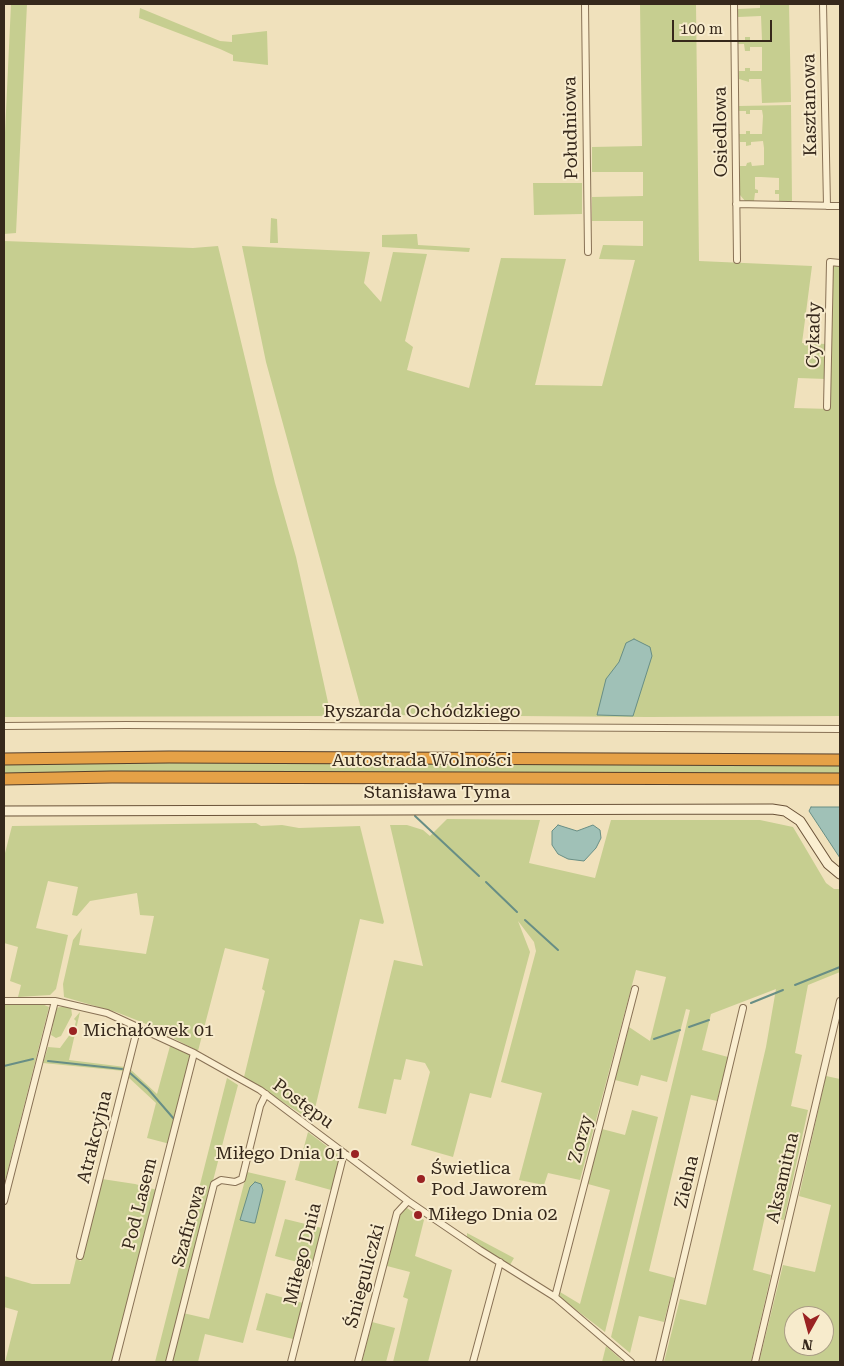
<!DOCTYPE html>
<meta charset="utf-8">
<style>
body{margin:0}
#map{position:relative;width:844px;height:1366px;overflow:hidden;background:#f0e1bc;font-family:"Roboto Serif",serif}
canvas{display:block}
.frame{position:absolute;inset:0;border:5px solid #36281b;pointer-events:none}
.north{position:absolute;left:784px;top:1306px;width:50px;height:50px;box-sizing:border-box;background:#f7ebcc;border:1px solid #aa9d85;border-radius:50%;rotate:187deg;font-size:14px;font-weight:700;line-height:20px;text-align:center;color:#36281b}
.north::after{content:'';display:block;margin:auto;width:18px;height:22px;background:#9a2222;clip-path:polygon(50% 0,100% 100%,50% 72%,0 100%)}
.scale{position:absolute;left:672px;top:20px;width:100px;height:22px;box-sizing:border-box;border:2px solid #36281b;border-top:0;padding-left:6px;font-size:15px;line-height:18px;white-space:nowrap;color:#36281b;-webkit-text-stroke:4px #f7ebcc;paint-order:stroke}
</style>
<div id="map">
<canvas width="844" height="1366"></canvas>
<div class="frame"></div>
<div class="north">N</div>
<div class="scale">100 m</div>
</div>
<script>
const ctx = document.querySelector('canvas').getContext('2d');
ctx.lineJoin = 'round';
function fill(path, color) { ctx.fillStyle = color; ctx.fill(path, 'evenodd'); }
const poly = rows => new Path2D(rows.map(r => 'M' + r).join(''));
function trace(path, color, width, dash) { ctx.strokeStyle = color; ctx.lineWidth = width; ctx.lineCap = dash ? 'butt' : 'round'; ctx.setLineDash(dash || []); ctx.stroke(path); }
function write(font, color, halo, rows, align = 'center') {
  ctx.font = font + ' "Roboto Serif",serif'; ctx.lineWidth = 4; ctx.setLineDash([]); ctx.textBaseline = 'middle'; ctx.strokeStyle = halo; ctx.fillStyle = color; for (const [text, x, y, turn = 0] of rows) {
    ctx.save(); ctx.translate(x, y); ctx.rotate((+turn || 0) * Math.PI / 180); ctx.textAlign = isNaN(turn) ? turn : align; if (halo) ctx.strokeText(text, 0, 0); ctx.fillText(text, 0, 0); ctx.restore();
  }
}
const green = poly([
 [11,4,27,4,16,233,4,234,4,154],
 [640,4,696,4,699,261,812,266,802,343,826,344,826,379,798,378,794,408,830,409,832,266,840,266,840,716,648,717,385,715,362,712,266,362,242,246,370,252,364,283,381,302,393,252,427,254,405,341,413,347,407,370,469,388,501,258,566,259,535,385,602,386,635,260,599,259,603,245,643,246,643,221,592,221,592,197,643,196,643,172,592,172,592,147,642,146],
 [760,4,789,4,791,102,762,103,761,79,749,79,749,82,739,79,739,71,745,71,745,68,750,68,750,71,762,71,762,47,750,47,750,51,745,51,744,44,738,44,738,40,745,40,745,37,750,37,750,40,762,40,761,16,738,17,738,9,760,8],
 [140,8,220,41,232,42,232,35,267,31,268,65,233,61,233,55,220,49,139,18],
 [791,105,792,201,779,201,779,194,775,194,775,190,779,190,779,178,761,177,755,177,755,189,758,190,758,193,755,193,754,201,745,201,740,195,740,166,746,166,747,163,751,162,752,166,764,165,764,148,763,141,751,142,751,145,746,146,746,142,740,142,739,134,746,134,746,131,750,131,750,134,762,134,763,116,762,110,750,110,750,114,746,114,746,111,739,111,739,106],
 [533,183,582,183,582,214,534,215],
 [271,218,277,219,278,243,270,243],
 [417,234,418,245,470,248,469,252,382,247,382,235],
 [4,241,193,248,218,246,275,483,296,557,331,716,4,717],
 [146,762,759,764,840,766,840,773,4,775,4,764],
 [447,819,540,820,529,863,595,878,611,820,760,820,793,827,826,883,834,889,840,889,840,972,808,985,795,1053,802,1055,791,1106,808,1110,784,1220,765,1216,753,1270,771,1275,751,1362,664,1362,680,1299,706,1305,766,1047,776,989,711,1014,702,1050,728,1057,717,1101,691,1095,649,1271,675,1278,664,1322,639,1316,630,1353,611,1337,690,1010,686,1009,667,1082,641,1075,638,1086,615,1080,629,1027,650,1041,666,977,636,970,580,1180,548,1173,544,1185,519,1180,542,1093,501,1082,536,951,534,942,518,921,530,952,491,1098,470,1093,453,1157,411,1145,430,1072,425,1063,406,1059,401,1080,394,1079,386,1114,358,1108,394,960,423,966,390,825,407,825,423,830,430,836],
 [256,823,261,826,282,825,299,828,360,826,384,922,383,924,360,919,312,1121,244,1077,265,991,262,989,269,959,225,948,198,1051,144,1023,116,1012,64,997,63,984,73,940,82,928,79,945,146,954,154,916,140,915,137,893,90,901,77,916,72,915,78,887,48,881,36,928,68,935,56,989,50,995,18,997,21,985,10,981,18,947,4,943,4,857,12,826],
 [42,1004,49,1007,4,1185,4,1005],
 [65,1006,71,1007,72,1015,61,1036,56,1038,51,1035,56,1008],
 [80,1012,69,1060,125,1067,124,1071,43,1063,48,1047,60,1048,71,1033,73,1033,76,1021,74,1019],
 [170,1046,192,1056,170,1144,147,1138,156,1103,128,1077,130,1069,157,1094],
 [826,1076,840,1079,840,1362,759,1362,783,1265,815,1272,831,1205,799,1196],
 [794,1316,824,1316,824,1346,794,1346],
 [227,1078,238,1085,229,1119,166,1362,155,1362],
 [632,1110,658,1117,605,1332,558,1296,560,1292,580,1304,610,1190,588,1184,602,1129,625,1135],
 [308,1132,341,1157,331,1190,295,1180],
 [247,1172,286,1181,243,1343,205,1334,198,1362,171,1362,183,1313,209,1319],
 [102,1179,135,1184,157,1190,113,1362,5,1362,18,1311,4,1307,4,1276,32,1284,70,1284,76,1259,81,1261],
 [407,1208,424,1220,415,1256,452,1270,428,1362,393,1362,408,1299,403,1297,410,1272,387,1266,401,1210],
 [285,1219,322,1228,312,1266,275,1256],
 [467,1233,514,1258,510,1265,467,1238],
 [266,1293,303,1303,293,1339,256,1330],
 [372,1322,395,1328,386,1362,362,1362],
 [606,1346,624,1362,602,1362]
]);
const water = poly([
 [634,639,650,647,652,656,633,716,597,715,606,679,619,662,626,643,634,639],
 [811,807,840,807,840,858,809,811,811,807],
 [558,825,577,831,593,825,600,830,601,838,596,848,584,861,568,859,558,854,552,845,552,831,558,825],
 [255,1182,261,1184,263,1190,255,1223,253,1223,240,1220,250,1187,255,1182]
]);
const stream = poly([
 [415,816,479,876],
 [486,882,517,912],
 [525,920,558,950],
 [795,985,840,967],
 [751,1003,783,990],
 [689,1027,709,1020],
 [654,1039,680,1030],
 [48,1061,122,1069],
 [4,1066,33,1059],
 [130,1073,148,1089,174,1119]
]);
const street = poly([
 [585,4,588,252],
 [734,4,737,260],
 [823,4,827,206],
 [736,204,840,206],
 [827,407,830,262,840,263],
 [4,726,126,725,840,729],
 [4,1001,55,1001,107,1013,194,1053,260,1090,408,1201,480,1250,555,1297,631,1362],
 [4,1201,55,1001],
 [80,1256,138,1026],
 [555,1297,635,989],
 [115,1362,194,1053],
 [169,1362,214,1184,221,1180,235,1182,242,1179,260,1106,266,1094],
 [291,1362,344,1153],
 [358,1362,397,1213,408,1201],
 [473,1362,500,1262],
 [659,1362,743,1008],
 [755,1362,840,1001]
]);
const secondary = poly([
 [4,811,772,809,785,811,800,821,828,864,840,874]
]);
const highway = poly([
 [4,759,169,757,840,760],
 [4,779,112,777,840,779]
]);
const markers = [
 [73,1031,5,"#9a2222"],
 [355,1154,5,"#9a2222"],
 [421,1179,5,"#9a2222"],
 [418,1215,5,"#9a2222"]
];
const streetNames = [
 ["Kasztanowa",810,105,-91],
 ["Południowa",571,128,-91],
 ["Osiedlowa",721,132,-91],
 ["Cykady",814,335,-89],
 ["Ryszarda Ochódzkiego",422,712],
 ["Autostrada Wolności",422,761],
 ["Stanisława Tyma",437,793],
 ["Postępu",303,1104,36],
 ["Atrakcyjna",95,1137,-76],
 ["Zorzy",581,1139,-75],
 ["Aksamitna",783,1178,-77],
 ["Zielna",687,1182,-77],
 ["Pod Lasem",140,1204,-76],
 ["Szafirowa",189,1226,-75],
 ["Miłego Dnia",303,1254,-76],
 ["Śnieguliczki",365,1276,-75]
];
const poiNames = [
 ["Michałówek 01",83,1031],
 ["Miłego Dnia 01",345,1154,"right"],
 ["Świetlica",431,1169],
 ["Pod Jaworem",431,1190],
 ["Miłego Dnia 02",428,1215]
];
fill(green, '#c6ce90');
fill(water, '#a0c1b7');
trace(water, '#688e85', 1);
trace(stream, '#688e85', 2);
trace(street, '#887155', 8);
trace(secondary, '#6a5238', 11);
trace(highway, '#553e2a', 13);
trace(street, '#faeed0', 6);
trace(secondary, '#faeed0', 9);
trace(highway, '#e5a147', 11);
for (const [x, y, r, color] of markers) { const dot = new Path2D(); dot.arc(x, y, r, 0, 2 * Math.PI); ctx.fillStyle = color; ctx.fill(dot); trace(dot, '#f7ebcc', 2); }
write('18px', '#36281b', '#f7ebcc', streetNames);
write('18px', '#36281b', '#f7ebcc', poiNames, 'left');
</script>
